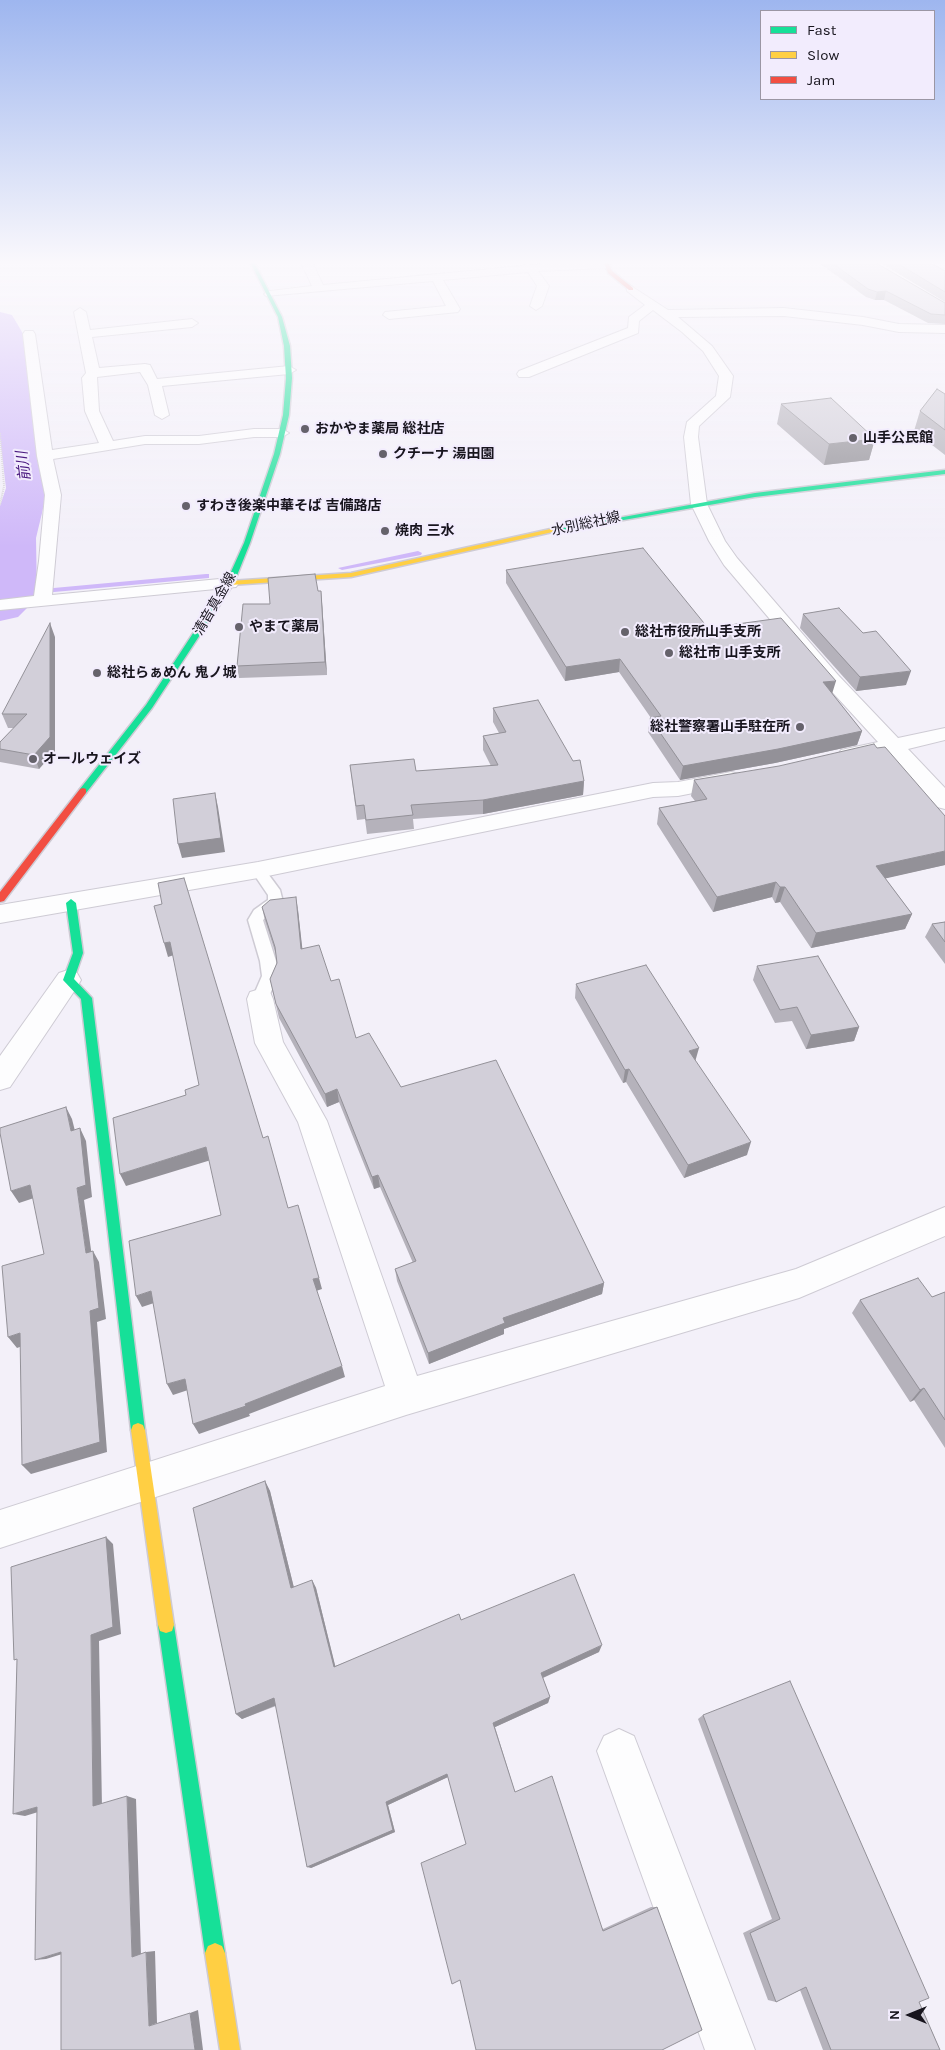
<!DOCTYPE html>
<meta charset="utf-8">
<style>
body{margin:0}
#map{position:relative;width:945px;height:2050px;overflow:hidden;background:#f3f0f9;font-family:Karla,sans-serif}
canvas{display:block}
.legend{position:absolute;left:760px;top:10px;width:175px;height:90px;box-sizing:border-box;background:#f2ecfd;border:1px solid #9b96a4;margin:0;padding:6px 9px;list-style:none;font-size:15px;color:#18151e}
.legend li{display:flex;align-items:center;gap:10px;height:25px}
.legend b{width:25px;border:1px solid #9b96a4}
.north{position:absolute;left:885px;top:1990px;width:50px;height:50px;-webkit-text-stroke:4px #f2ecfd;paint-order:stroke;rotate:270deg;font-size:14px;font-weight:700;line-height:20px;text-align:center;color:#18151e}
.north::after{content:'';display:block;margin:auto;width:18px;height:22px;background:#18151e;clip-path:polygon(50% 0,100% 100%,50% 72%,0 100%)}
</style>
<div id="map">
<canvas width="945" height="2050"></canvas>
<ul class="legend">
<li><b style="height:6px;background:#16e098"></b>Fast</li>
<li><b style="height:6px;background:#ffcf43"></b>Slow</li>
<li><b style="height:6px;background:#f24e42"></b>Jam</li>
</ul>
<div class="north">N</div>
</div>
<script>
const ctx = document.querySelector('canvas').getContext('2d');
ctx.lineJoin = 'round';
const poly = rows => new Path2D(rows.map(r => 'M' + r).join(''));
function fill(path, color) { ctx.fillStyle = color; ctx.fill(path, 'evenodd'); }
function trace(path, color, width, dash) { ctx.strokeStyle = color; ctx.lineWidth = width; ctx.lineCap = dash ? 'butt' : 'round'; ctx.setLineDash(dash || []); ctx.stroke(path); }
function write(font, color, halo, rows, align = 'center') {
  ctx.font = font + ' Karla,"Noto Sans JP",sans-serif'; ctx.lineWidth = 4; ctx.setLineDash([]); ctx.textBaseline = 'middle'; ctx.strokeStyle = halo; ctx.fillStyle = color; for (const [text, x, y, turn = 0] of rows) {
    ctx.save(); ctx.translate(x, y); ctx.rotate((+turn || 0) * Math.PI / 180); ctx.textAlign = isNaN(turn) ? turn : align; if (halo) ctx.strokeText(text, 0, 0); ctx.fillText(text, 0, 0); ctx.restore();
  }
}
const stream = poly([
 [418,551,422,553,421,555,342,570,338,568,418,551],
 [206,574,209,574,209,578,32,594,12,593,8,591,12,589,32,590,206,574]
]);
const river = poly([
 [0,312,12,315,25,337,48,488,36,538,37,596,29,606,18,617,0,621,0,506,6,488,0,438,0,312]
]);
const path = poly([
 [0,433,4,486,0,505]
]);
const lane = poly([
 [258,865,263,867,280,890,283,902,263,920,276,961,278,976,266,1003,260,1005,254,1003,252,999,262,976,260,961,248,920,254,910,268,900,268,895,251,870,258,865]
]);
const street = poly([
 [300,260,311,260,323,285,564,262,606,262,611,265,606,268,538,271,549,286,542,306,536,310,530,306,537,286,528,272,443,280,460,309,458,312,389,319,383,315,385,312,446,306,433,281,266,296,264,294,270,291,312,286,300,260],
 [631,286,668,310,784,308,863,317,899,324,945,325,945,333,899,332,863,325,784,316,678,317,712,346,733,376,730,397,699,426,698,437,707,504,725,541,737,558,838,675,898,738,945,728,945,740,908,749,945,788,945,809,937,807,888,753,849,761,841,760,838,755,841,750,878,742,824,683,724,565,709,541,691,504,684,437,687,422,716,396,719,376,703,351,682,332,653,310,639,321,638,333,529,377,519,377,517,374,519,371,628,328,629,317,645,305,627,291,627,287,631,286],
 [80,308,86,312,90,330,192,319,198,323,192,327,92,337,99,368,145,364,150,365,157,379,289,366,296,370,289,374,162,386,169,415,162,419,155,415,148,385,140,372,97,377,99,411,113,441,145,436,199,436,254,429,282,429,289,433,282,437,254,437,199,444,145,444,53,459,61,495,52,595,230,578,236,579,239,583,236,587,0,610,0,600,34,596,39,561,45,495,37,456,23,334,25,331,33,331,35,334,52,450,99,443,85,411,82,378,86,373,74,312,80,308],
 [731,772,739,774,742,779,739,784,678,796,653,797,258,878,0,923,0,905,258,862,653,783,678,782,731,772],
 [68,970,77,973,81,980,77,987,10,1087,0,1090,0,1056,59,973,68,970],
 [260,989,270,992,273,999,283,1042,327,1121,417,1376,796,1269,945,1207,945,1236,799,1298,406,1415,0,1548,0,1510,385,1386,298,1122,255,1043,247,999,250,992,260,989],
 [619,1729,634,1736,755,2050,705,2050,597,1751,604,1736,619,1729]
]);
const fast = poly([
 [249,260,253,260,282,317,290,346,292,378,289,415,280,454,250,543,234,583,152,708,86,793,80,793,80,789,146,705,226,583,244,543,274,454,283,415,286,378,284,346,278,317,249,260],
 [945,470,945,474,755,497,555,532,552,530,755,493,945,470],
 [71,899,76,903,83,953,74,979,92,998,145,1430,143,1435,138,1437,133,1435,131,1430,81,999,63,980,73,953,66,903,71,899],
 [166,1617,172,1619,174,1625,225,1953,222,1960,215,1963,208,1960,205,1953,158,1625,160,1619,166,1617]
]);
const slow = poly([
 [555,528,557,529,557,531,351,577,230,585,226,583,230,581,351,573,555,528],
 [138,1423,143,1425,145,1430,174,1625,172,1631,166,1633,160,1631,158,1625,131,1430,133,1425,138,1423],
 [215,1943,222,1946,225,1953,240,2050,220,2050,205,1953,208,1946,215,1943]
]);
const jam = poly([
 [603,260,607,260,612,271,633,288,633,290,629,290,608,273,603,260],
 [83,788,86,789,86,793,4,901,0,902,0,892,80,789,83,788]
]);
const wall = poly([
 [815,260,871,260,945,303,945,324,928,323,884,300,875,300,866,297],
 [876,260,925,260,945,271,945,302],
 [945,394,945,455,914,431,920,411],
 [781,404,875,439,869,460,824,465,777,424],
 [506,570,708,628,832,693,862,731,857,745,775,763,680,780,648,732,650,718,651,718,619,672,565,681,506,583],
 [321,591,327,675,239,678,237,666,270,604],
 [803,614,863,633,906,685,856,691,800,628],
 [55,637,55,751,39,769,0,762,0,742,14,728,8,728,2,714],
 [493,708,584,781,583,795,483,814,413,819,414,829,367,834,365,819,357,820,350,765,416,771,491,766,483,750,483,736,499,733,493,722],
 [694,780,945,865,885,878,912,914,905,929,811,948,780,902,775,903,772,897,713,912,657,824,659,808,695,801,691,796],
 [262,907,298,910,302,949,331,981,356,1038,401,1087,604,1283,602,1294,504,1329,504,1334,429,1364,397,1281,395,1269,413,1263,380,1187,374,1189,339,1102,327,1107,279,1018,270,979,277,963,276,955,265,921],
 [945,922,945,964,925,937,932,924],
 [757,966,859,1027,854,1041,806,1049,792,1021,775,1023,753,980],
 [576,984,747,1155,684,1178,626,1082,623,1083,575,998],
 [945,1292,945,1448,914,1400,910,1402,852,1313,860,1300,932,1297],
 [265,1481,270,1491,294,1588,312,1580,316,1588,335,1666,461,1620,599,1652,543,1678,550,1697,548,1703,495,1727,515,1792,603,1929,651,1907,657,1907,702,2030,466,1844,448,1777,388,1805,395,1832,311,1868,276,1706,242,1719,236,1714],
 [703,1715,919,2002,940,2050,823,2050,800,1990,776,2002,768,2000,743,1933,772,1919,698,1719]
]);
const shadedWall = poly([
 [886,291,884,300,875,300,877,292],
 [875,439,869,460,824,465,829,444],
 [321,591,322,602,327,675,325,662],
 [50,623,55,637,55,751,39,769,34,755],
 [620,659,619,672,565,681,566,667],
 [911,671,906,685,856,691,860,677],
 [836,681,832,694,823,682],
 [862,731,857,745,775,763,680,780,683,766],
 [584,781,583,795,483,814,483,800],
 [215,793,218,807,225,852,182,858,178,844],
 [945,851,945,865,870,882,876,866],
 [776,882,772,897,713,912,717,897],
 [780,887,785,887,780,902,775,903],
 [296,897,298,910,304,963,301,949],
 [912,914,905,929,811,948,816,933],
 [170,942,174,955,168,957,164,943],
 [859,1027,854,1041,806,1049,811,1035],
 [699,1048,695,1062,689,1051],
 [629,1069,626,1082,623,1083,625,1070],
 [337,1089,339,1102,327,1107,325,1094],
 [66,1107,72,1119,78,1143,71,1131],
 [80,1128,86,1141,92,1197,84,1200,93,1264,86,1253,77,1188],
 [751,1142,747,1155,684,1178,688,1165],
 [206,1147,211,1160,126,1186,120,1174],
 [378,1175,380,1187,374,1189,372,1177],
 [30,1185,37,1197,19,1203,11,1191],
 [93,1251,99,1262,106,1319,97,1322,107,1452,31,1474,22,1465,90,1311],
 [319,1278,322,1289,316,1291,313,1279],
 [604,1283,602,1294,504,1329,504,1334,429,1364,428,1353,503,1318],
 [151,1291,157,1302,142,1307,136,1296],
 [20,1333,28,1344,17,1348,8,1337],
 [342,1366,345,1377,249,1414,250,1416,199,1434,193,1424],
 [185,1379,191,1389,173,1395,167,1384],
 [924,1388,914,1400,910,1402,920,1390],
 [265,1481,270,1491,296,1596,291,1588],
 [106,1537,113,1544,121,1634,99,1641,102,1808,93,1806,91,1635],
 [312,1580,316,1588,337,1673,334,1667],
 [602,1645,599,1652,540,1679,541,1673],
 [550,1697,548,1703,493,1728,493,1723],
 [274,1698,279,1704,242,1719,236,1714],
 [447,1774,448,1777,388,1805,395,1832,311,1868,307,1867,386,1802],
 [127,1796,136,1799,141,1956,132,1957],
 [37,1807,48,1809,25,1816,13,1814],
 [72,1951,46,1959,35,1960,61,1952],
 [155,1951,157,2023,149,2026,146,1952],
 [198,2010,203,2050,195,2050,190,2013]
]);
const building = poly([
 [828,260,871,260,945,303,945,315,931,314,886,291,877,292,868,289,828,260],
 [892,260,925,260,945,271,945,292,892,260],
 [937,389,945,394,945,430,920,411,937,389],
 [831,398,875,439,829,444,781,404,831,398],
 [643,548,708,628,781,618,836,681,823,682,862,731,778,749,683,766,650,718,661,716,620,659,566,667,506,570,643,548],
 [315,574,318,591,321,591,325,662,237,666,243,604,270,604,268,578,315,574],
 [839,608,863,633,876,631,911,671,860,677,803,614,839,608],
 [50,623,50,737,34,755,0,749,0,742,27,714,2,714,50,623],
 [538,700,573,761,580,760,584,781,483,800,411,805,413,815,366,820,364,805,356,806,350,765,414,759,416,771,498,765,483,736,506,732,493,708,538,700],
 [874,744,877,748,885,747,945,816,945,851,876,866,912,914,816,933,785,887,780,887,776,882,717,897,659,808,707,799,694,780,779,766,874,744],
 [215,793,221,838,178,844,173,799,215,793],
 [184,878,263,1138,268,1136,288,1208,298,1205,319,1278,313,1279,342,1366,245,1404,246,1406,193,1424,185,1379,167,1384,151,1291,136,1296,129,1241,221,1215,206,1147,120,1174,113,1118,186,1095,185,1090,199,1085,170,942,164,943,154,906,162,904,158,883,184,878],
 [296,897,301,949,319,945,331,981,339,979,356,1038,369,1033,401,1087,496,1060,604,1283,503,1318,505,1323,428,1353,395,1269,416,1261,378,1175,372,1177,337,1089,325,1094,276,1004,270,979,277,963,275,947,262,907,270,900,296,897],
 [945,922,945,942,932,924,945,922],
 [818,956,859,1027,811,1035,797,1007,780,1010,757,966,818,956],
 [646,965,699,1048,689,1051,751,1142,688,1165,629,1069,625,1070,576,984,646,965],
 [66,1107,71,1131,80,1128,86,1185,77,1188,86,1253,93,1251,99,1308,90,1311,100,1442,22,1465,20,1333,8,1337,2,1266,44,1254,30,1185,11,1191,0,1133,0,1128,66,1107],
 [918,1278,932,1297,945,1292,945,1420,924,1388,920,1390,860,1300,918,1278],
 [265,1481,291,1588,312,1580,334,1667,459,1614,461,1620,574,1574,602,1645,541,1673,550,1697,493,1723,515,1792,552,1776,603,1931,657,1907,702,2030,662,2050,476,2050,460,1980,452,1984,421,1863,466,1844,447,1774,386,1802,393,1830,307,1867,274,1698,236,1714,193,1508,265,1481],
 [106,1537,113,1627,91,1635,93,1806,127,1796,132,1957,146,1952,149,2026,190,2013,195,2050,61,2050,61,1952,35,1960,37,1807,13,1814,17,1659,14,1660,11,1567,106,1537],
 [790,1681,929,1998,919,2002,940,2050,831,2050,806,1987,776,2002,750,1933,780,1919,703,1715,790,1681]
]);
const markers = [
 [305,429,5,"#65626b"],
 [853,438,5,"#65626b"],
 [383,454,5,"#65626b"],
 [186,506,5,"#65626b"],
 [385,531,5,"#65626b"],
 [239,627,5,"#65626b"],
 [625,632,5,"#65626b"],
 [669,653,5,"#65626b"],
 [97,673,5,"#65626b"],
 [800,727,5,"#65626b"],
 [33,759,5,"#65626b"]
];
const farPoinames = [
 ["おかやま薬局 総社店",315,429],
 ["山手公民館",863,438],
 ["クチーナ 湯田園",393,454],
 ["すわき後楽中華そば 吉備路店",196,506],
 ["焼肉 三水",395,531],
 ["やまて薬局",249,627],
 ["総社市役所山手支所",635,632],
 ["総社市 山手支所",679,653],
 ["総社らぁめん 鬼ノ城",107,673],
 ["総社警察署山手駐在所",790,727,"right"],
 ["オールウェイズ",43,759]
];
const farStreetnames = [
 ["水別総社線",586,524,-12],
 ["清音真金線",215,604,-60]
];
const farWaternames = [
 ["前川",24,466,-97]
];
fill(stream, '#cfb8f9');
fill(river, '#cfb8f9');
trace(lane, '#cecbd4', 3);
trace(street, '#cecbd4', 2);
trace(fast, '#cecbd4', 3);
trace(slow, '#cecbd4', 3);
trace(jam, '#cecbd4', 3);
trace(path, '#d3d1d4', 2, [1, 1]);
fill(lane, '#fdfdfe');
fill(street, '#fdfdfe');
fill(fast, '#16e098');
fill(slow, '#ffcf43');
fill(jam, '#f24e42');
fill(wall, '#b5b2bb');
fill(shadedWall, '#939198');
fill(building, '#d2cfd9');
trace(building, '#939198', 1);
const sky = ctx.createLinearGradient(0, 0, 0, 547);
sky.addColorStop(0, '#9eb6ef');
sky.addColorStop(0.48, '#faf8fc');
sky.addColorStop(1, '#faf8fc00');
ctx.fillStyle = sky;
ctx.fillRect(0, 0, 945, 547);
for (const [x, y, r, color] of markers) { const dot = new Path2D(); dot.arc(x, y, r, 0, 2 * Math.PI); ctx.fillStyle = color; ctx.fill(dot); trace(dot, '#f2ecfd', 2); }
write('bold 14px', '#18151e', '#f2ecfd', farPoinames, 'left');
write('14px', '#18151e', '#f2ecfd', farStreetnames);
write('italic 15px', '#4b1a80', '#f2ecfd', farWaternames);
</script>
